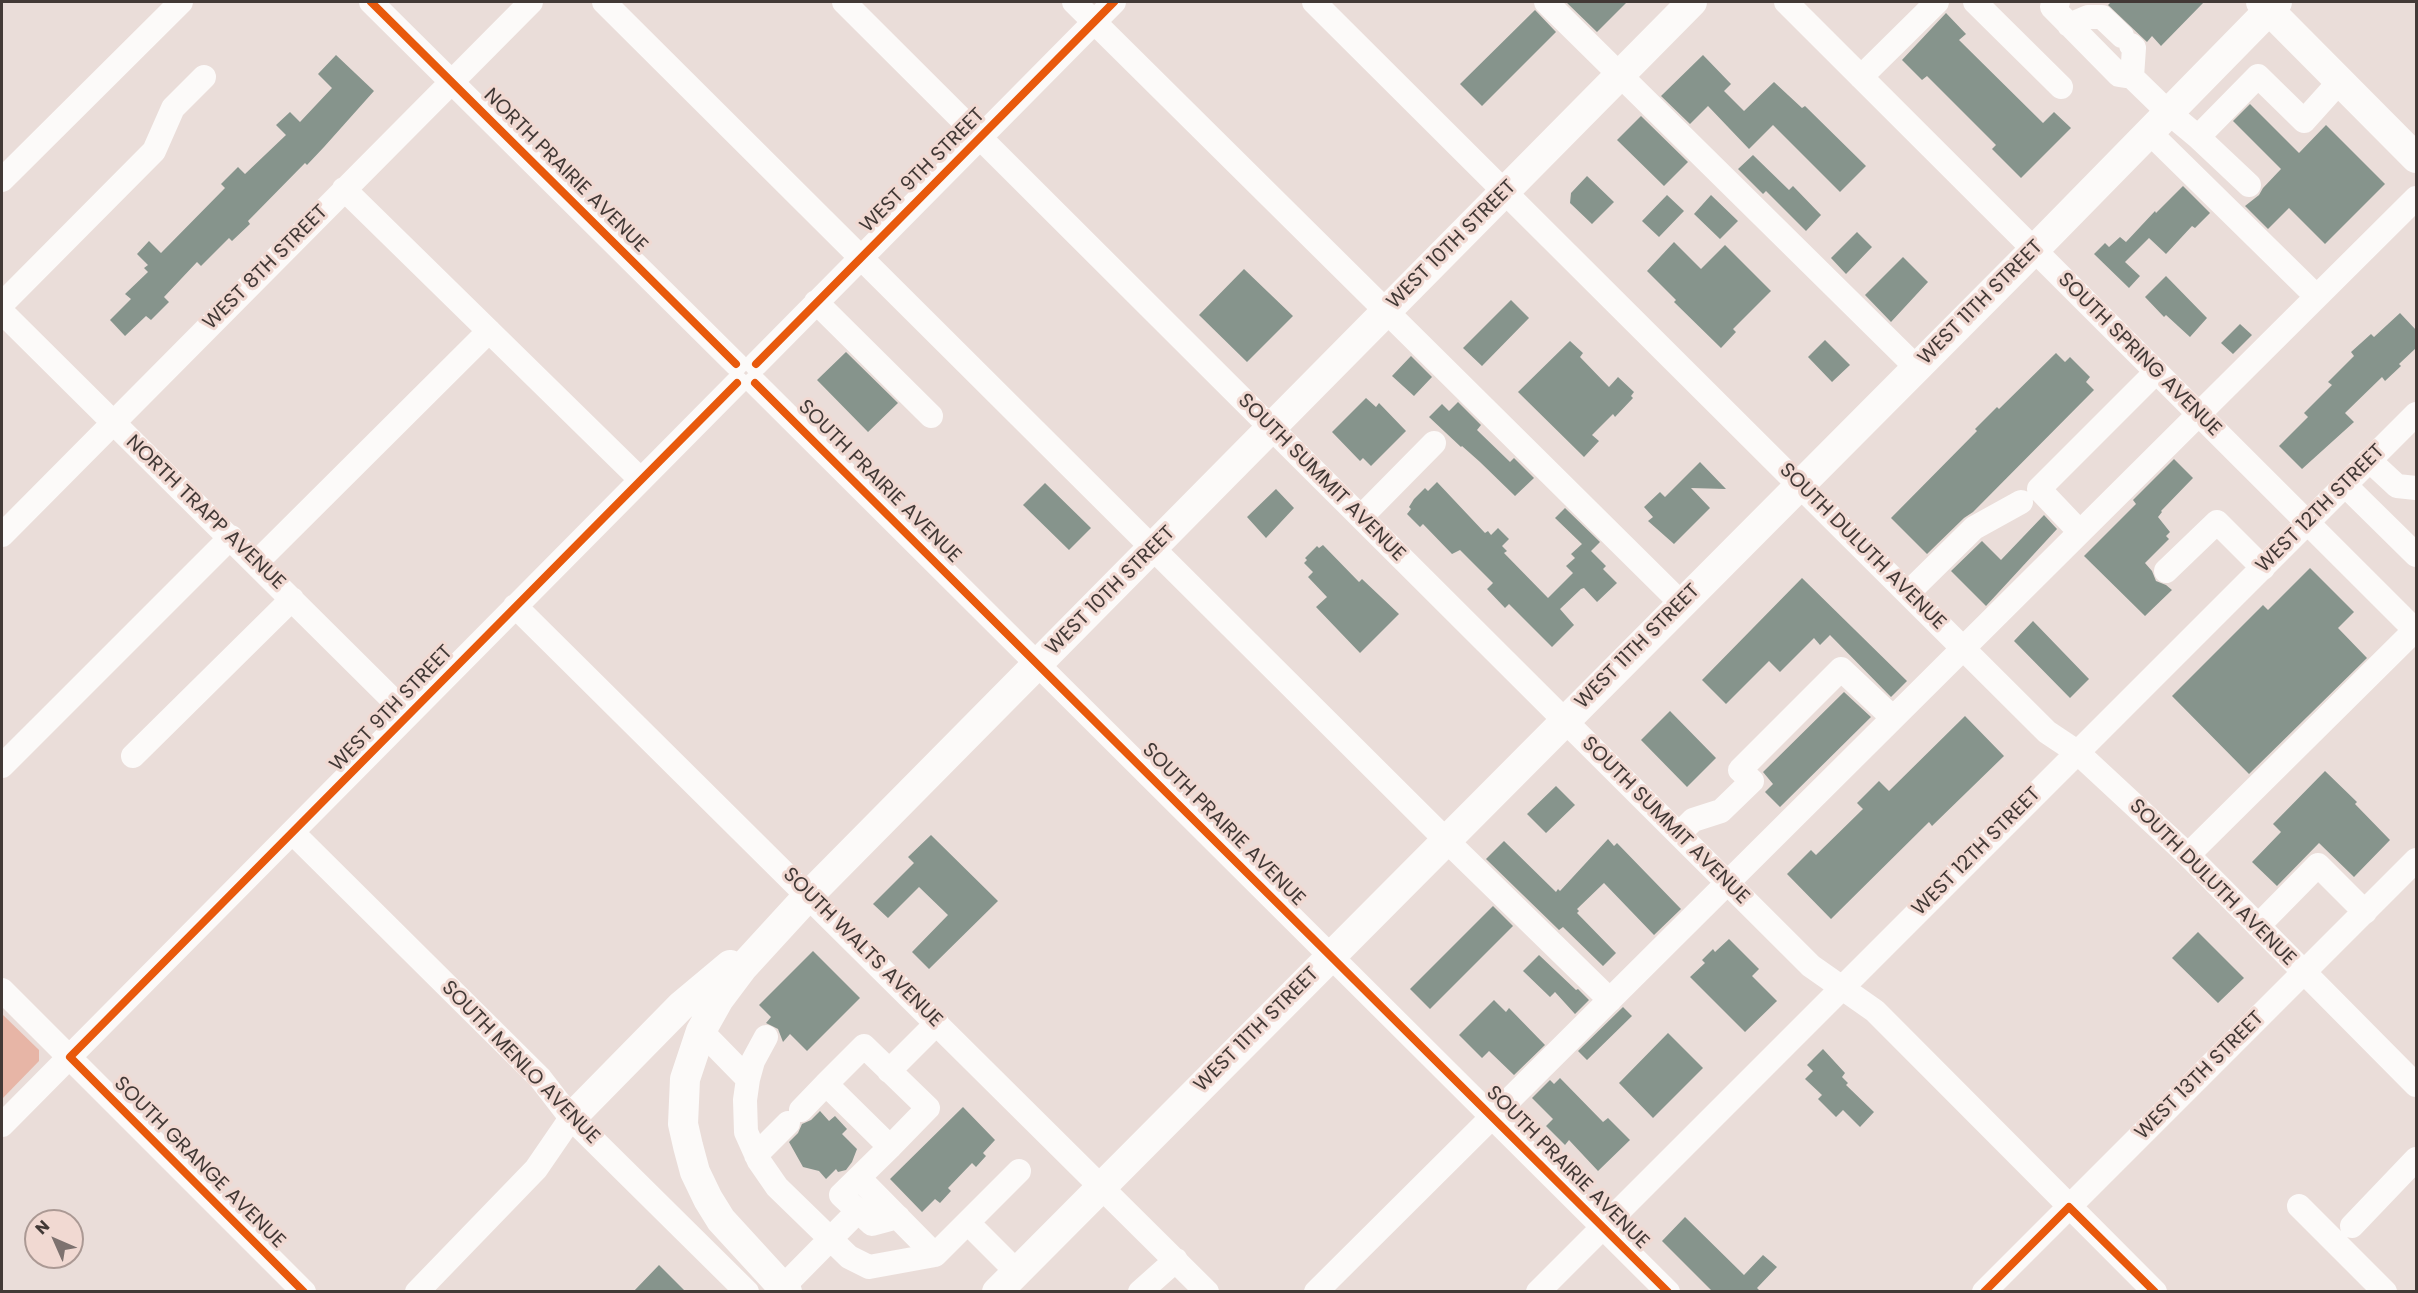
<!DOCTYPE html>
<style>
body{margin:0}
#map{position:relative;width:2418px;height:1293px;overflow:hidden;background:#eaddd9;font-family:Poppins,sans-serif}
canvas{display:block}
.frame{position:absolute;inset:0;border:3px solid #423936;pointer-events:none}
.north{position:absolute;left:24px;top:1209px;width:60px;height:60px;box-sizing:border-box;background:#f1d9d2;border:2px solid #ab9994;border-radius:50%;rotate:315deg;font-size:16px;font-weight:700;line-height:24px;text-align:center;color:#423936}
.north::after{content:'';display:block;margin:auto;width:21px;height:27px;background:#7d726f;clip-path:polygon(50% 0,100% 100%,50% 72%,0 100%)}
</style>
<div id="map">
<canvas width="2418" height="1293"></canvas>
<div class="frame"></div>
<div class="north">N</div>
</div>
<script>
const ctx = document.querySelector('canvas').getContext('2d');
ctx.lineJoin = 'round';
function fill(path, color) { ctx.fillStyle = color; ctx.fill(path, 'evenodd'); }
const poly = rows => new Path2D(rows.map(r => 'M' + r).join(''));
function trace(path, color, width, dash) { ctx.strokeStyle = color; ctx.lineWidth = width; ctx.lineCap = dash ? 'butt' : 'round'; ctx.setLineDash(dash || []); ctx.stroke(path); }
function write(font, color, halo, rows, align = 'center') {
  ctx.font = font + ' Poppins,sans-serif'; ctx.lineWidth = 6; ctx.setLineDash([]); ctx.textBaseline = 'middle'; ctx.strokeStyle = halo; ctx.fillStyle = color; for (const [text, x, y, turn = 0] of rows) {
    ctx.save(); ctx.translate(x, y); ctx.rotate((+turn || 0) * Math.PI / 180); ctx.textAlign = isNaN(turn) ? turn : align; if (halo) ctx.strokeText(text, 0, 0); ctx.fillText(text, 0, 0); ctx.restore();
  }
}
const green = poly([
 [2,1014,39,1050,39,1061,2,1099]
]);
const building = poly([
 [1566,2,1627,2,1597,32],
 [2111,2,2204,2,2161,46,2152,36,2147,42,2108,5],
 [1535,10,1556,32,1482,106,1460,84],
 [1946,13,1966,34,1959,40,2043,123,2054,112,2071,128,2021,178,1992,149,1996,145,1927,76,1922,80,1902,60],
 [336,55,374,91,324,147,307,165,305,163,248,221,250,224,232,241,229,238,201,266,197,262,164,297,169,302,151,320,146,316,125,336,110,320,131,299,125,294,148,272,144,268,148,265,137,254,149,241,161,253,225,188,221,184,238,167,245,174,286,135,276,125,290,112,300,122,332,88,318,74],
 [1703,55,1731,84,1724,91,1744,111,1774,82,1802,108,1805,106,1866,166,1840,192,1773,125,1749,149,1708,106,1690,124,1661,96],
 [2250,104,2299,153,2326,125,2385,184,2325,244,2289,208,2268,229,2245,206,2259,195,2263,188,2281,169,2233,121],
 [1641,116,1688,162,1664,186,1617,140],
 [1753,155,1789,190,1793,186,1821,215,1806,231,1766,191,1763,194,1738,169],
 [1587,176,1614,202,1592,224,1570,203,1571,193],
 [2183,186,2210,213,2195,228,2192,226,2166,254,2149,238,2125,262,2140,276,2129,288,2094,254,2105,243,2109,247,2120,237,2126,242,2155,211,2156,213],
 [1667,195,1684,211,1659,237,1642,221],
 [1711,195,1738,221,1720,239,1694,214],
 [1857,232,1872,247,1846,274,1831,258],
 [1674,242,1701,269,1725,245,1771,291,1733,329,1736,332,1721,348,1674,302,1676,300,1647,271],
 [1903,257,1928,282,1891,322,1865,295],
 [1244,269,1293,316,1247,362,1199,315],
 [2166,276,2207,318,2190,337,2166,315,2164,317,2145,297],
 [1511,300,1529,318,1482,366,1463,348],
 [2400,313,2416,330,2416,348,2399,364,2401,366,2385,381,2382,377,2345,413,2354,422,2302,469,2279,446,2308,417,2304,413,2332,385,2328,382,2354,356,2351,352,2371,334,2374,337],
 [2240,324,2252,335,2233,354,2221,343],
 [1825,340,1850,365,1832,382,1808,357],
 [1570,341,1583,353,1580,357,1609,387,1618,377,1634,392,1631,396,1633,398,1615,417,1613,414,1592,435,1599,441,1584,457,1518,392],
 [846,352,898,403,868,432,817,380],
 [2056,353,2065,362,2070,357,2090,377,2086,382,2094,390,1973,512,1964,518,1927,554,1891,518,1977,431,1975,429,1997,407,1999,409],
 [1411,356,1432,377,1414,396,1392,376],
 [1366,398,1376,407,1379,403,1406,431,1371,466,1363,458,1360,461,1332,432],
 [1458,402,1481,425,1477,430,1510,462,1514,458,1534,478,1515,496,1480,462,1462,446,1461,447,1429,417,1442,404,1449,411],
 [2174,459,2193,478,2161,511,2162,512,2158,517,2170,532,2166,536,2169,539,2145,563,2152,571,2156,581,2166,585,2172,590,2145,616,2084,556,2136,504,2133,500],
 [1700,462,1726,489,1691,488,1710,508,1674,544,1648,521,1653,517,1644,507,1660,492,1665,497],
 [1437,482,1485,533,1488,531,1491,535,1498,528,1509,539,1502,546,1507,551,1504,553,1548,598,1573,573,1566,566,1575,558,1571,554,1582,544,1555,518,1565,508,1600,542,1591,551,1606,566,1603,569,1617,583,1597,602,1584,588,1581,589,1560,609,1574,625,1552,647,1509,604,1505,608,1487,589,1493,583,1460,550,1452,554,1423,524,1420,527,1407,514,1411,509,1409,507,1414,499,1425,488,1428,491],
 [1045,483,1091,528,1069,550,1023,505],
 [1276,489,1294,508,1266,538,1247,517],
 [2044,515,2057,529,1986,606,1951,571,1982,541,2001,560],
 [1323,545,1359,582,1362,579,1399,614,1360,653,1316,607,1327,597,1308,577,1313,572,1304,563,1307,560,1305,558,1317,546,1319,548],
 [2310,568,2354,612,2338,628,2367,658,2249,774,2172,696,2263,605,2268,610],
 [1802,578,1907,681,1891,697,1830,635,1820,645,1814,638,1780,672,1769,661,1726,704,1702,680],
 [2033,621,2089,679,2070,698,2014,641],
 [1844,692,1871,717,1780,807,1765,792,1773,784,1763,772],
 [1670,711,1716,758,1687,787,1641,740],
 [1965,716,2004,756,1932,826,1929,822,1831,919,1787,874,1811,850,1816,855,1863,809,1857,803,1879,781,1889,791],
 [2325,771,2357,802,2355,804,2390,840,2354,877,2319,843,2277,886,2252,862,2281,832,2273,824],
 [1556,786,1575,805,1546,833,1527,814],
 [931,835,998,901,929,969,912,952,948,915,919,887,888,918,873,904,914,863,908,857],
 [1608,839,1614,846,1617,843,1681,909,1654,935,1604,883,1577,909,1579,911,1577,913,1616,953,1603,966,1563,927,1559,930,1486,859,1504,841,1556,892,1558,889,1560,891],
 [1493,906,1513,926,1430,1009,1410,989],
 [2198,932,2244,978,2218,1003,2172,958],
 [1729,939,1759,969,1752,976,1777,1001,1745,1032,1690,977,1705,963,1702,960,1713,949,1715,952],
 [813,951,860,998,807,1051,790,1034,783,1042,778,1029,766,1023,771,1017,759,1005],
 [1539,955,1576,990,1578,989,1589,1000,1575,1014,1555,992,1550,997,1523,971],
 [1494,1000,1506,1012,1509,1008,1545,1045,1514,1075,1489,1051,1482,1058,1459,1035],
 [1623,1007,1632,1016,1587,1060,1578,1051],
 [1668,1033,1703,1068,1653,1118,1619,1083],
 [1823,1049,1845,1073,1842,1077,1848,1083,1846,1085,1874,1112,1860,1127,1843,1110,1836,1117,1818,1099,1822,1095,1805,1079,1813,1071,1807,1065],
 [1560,1078,1603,1122,1608,1118,1630,1140,1598,1171,1569,1140,1565,1145,1546,1126,1553,1119,1532,1098,1550,1080,1554,1084],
 [963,1107,995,1140,983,1153,986,1156,976,1167,972,1163,948,1188,951,1191,940,1203,935,1199,922,1212,890,1179],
 [820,1111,829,1121,835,1116,847,1129,842,1134,857,1149,852,1162,846,1170,838,1172,836,1169,826,1179,819,1171,803,1167,789,1142,798,1133,802,1124,811,1120],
 [1685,1217,1744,1275,1763,1255,1777,1267,1757,1288,1761,1292,1713,1292,1662,1241],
 [659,1265,686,1292,633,1292]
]);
const minor = poly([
 [371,2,736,364],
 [604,2,1446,840,1610,1000],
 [844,2,1811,966,1875,1011,2155,1292],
 [1074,2,1681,603],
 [1314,2,2047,732,2077,752,2188,855,2416,1085],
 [1546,2,1916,367],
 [1786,2,2416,631],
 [1975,2,2061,87],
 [2058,2,2052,7,2119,75,2132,77,2168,112,2198,137],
 [2069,25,2088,17,2102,17,2122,36],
 [2131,45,2134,48,2132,77],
 [1861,77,1937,2],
 [2149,132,2316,296],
 [2,180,181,2],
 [2249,185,2198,137,2258,76,2304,121,2340,81],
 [344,189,641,480],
 [816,302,931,416],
 [2,304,154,151,173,108,204,77],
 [2,312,408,715],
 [756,364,1114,2],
 [755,383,1668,1292],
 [2369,460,2397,486,2416,488],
 [2345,485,2416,555],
 [1361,517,1434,443],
 [2079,531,2039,489,2156,372],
 [2,535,531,2],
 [256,563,489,331],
 [2166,571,2217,522,2263,568],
 [1908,593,1974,528,2021,502],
 [515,606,1207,1292],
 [133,756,292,599],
 [2,766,231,537],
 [293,833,540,1078,571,1118,747,1292],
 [1679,834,1693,820,1721,811,1752,781,1740,770,1841,669,1892,717],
 [2188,855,2415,630],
 [2258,926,2318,865,2365,912],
 [2,990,304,1292],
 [701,1031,748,1079],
 [766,1037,753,1061,748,1079,745,1100,746,1132,759,1161,777,1187,849,1257,869,1267,935,1255],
 [889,1071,937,1023],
 [801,1110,826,1084],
 [2,1125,737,383],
 [756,1155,788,1123],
 [859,1178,935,1255,1019,1171],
 [2299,1206,2385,1292],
 [858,1211,841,1195,890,1147,928,1108,864,1046,826,1084,890,1147],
 [968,1223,1017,1272],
 [2352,1226,2416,1159],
 [783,1287,858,1211,872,1224,898,1217],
 [417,1292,536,1169,571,1118],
 [1140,1292,1176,1260],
 [1316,1292,2416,198],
 [1538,1292,2416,414],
 [1984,1292,2416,860]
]);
const major = poly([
 [2261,2,2416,158],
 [571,1118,681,1006,730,965],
 [787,1292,721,1220,708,1199,695,1172,688,1146,683,1124,685,1079,701,1031,719,999,743,967,809,895,1692,2],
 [997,1292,2034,250,2277,2]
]);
const cycleway = poly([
 [371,2,736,364],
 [756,364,1114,2],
 [755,383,1668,1292],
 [304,1292,70,1057,737,383],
 [1984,1292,2069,1207,2155,1292]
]);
const streetNames = [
 ["NORTH PRAIRIE AVENUE",565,171,45],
 ["WEST 9TH STREET",923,171,-45],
 ["WEST 10TH STREET",1452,245,-45],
 ["WEST 8TH STREET",266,268,-45],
 ["WEST 11TH STREET",1981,303,-45],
 ["SOUTH SPRING AVENUE",2139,355,45],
 ["SOUTH SUMMIT AVENUE",1321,478,45],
 ["SOUTH PRAIRIE AVENUE",879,482,45],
 ["WEST 12TH STREET",2321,509,-45],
 ["NORTH TRAPP AVENUE",205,513,44],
 ["SOUTH DULUTH AVENUE",1862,547,45],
 ["WEST 10TH STREET",1111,591,-45],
 ["WEST 11TH STREET",1638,647,-45],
 ["WEST 9TH STREET",392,709,-46],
 ["SOUTH SUMMIT AVENUE",1665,821,45],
 ["SOUTH PRAIRIE AVENUE",1223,825,45],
 ["WEST 12TH STREET",1977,852,-45],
 ["SOUTH DULUTH AVENUE",2212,883,45],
 ["SOUTH WALTS AVENUE",862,948,45],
 ["WEST 11TH STREET",1257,1030,-45],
 ["SOUTH MENLO AVENUE",520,1063,46],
 ["WEST 13TH STREET",2200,1076,-45],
 ["SOUTH GRANGE AVENUE",199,1163,45],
 ["SOUTH PRAIRIE AVENUE",1567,1168,45]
];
fill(green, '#e7b5a6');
fill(building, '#86948c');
trace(minor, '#fcfaf9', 24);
trace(major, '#fcfaf9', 30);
trace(cycleway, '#e8590c', 8);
write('20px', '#423936', '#f1d9d2', streetNames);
</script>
